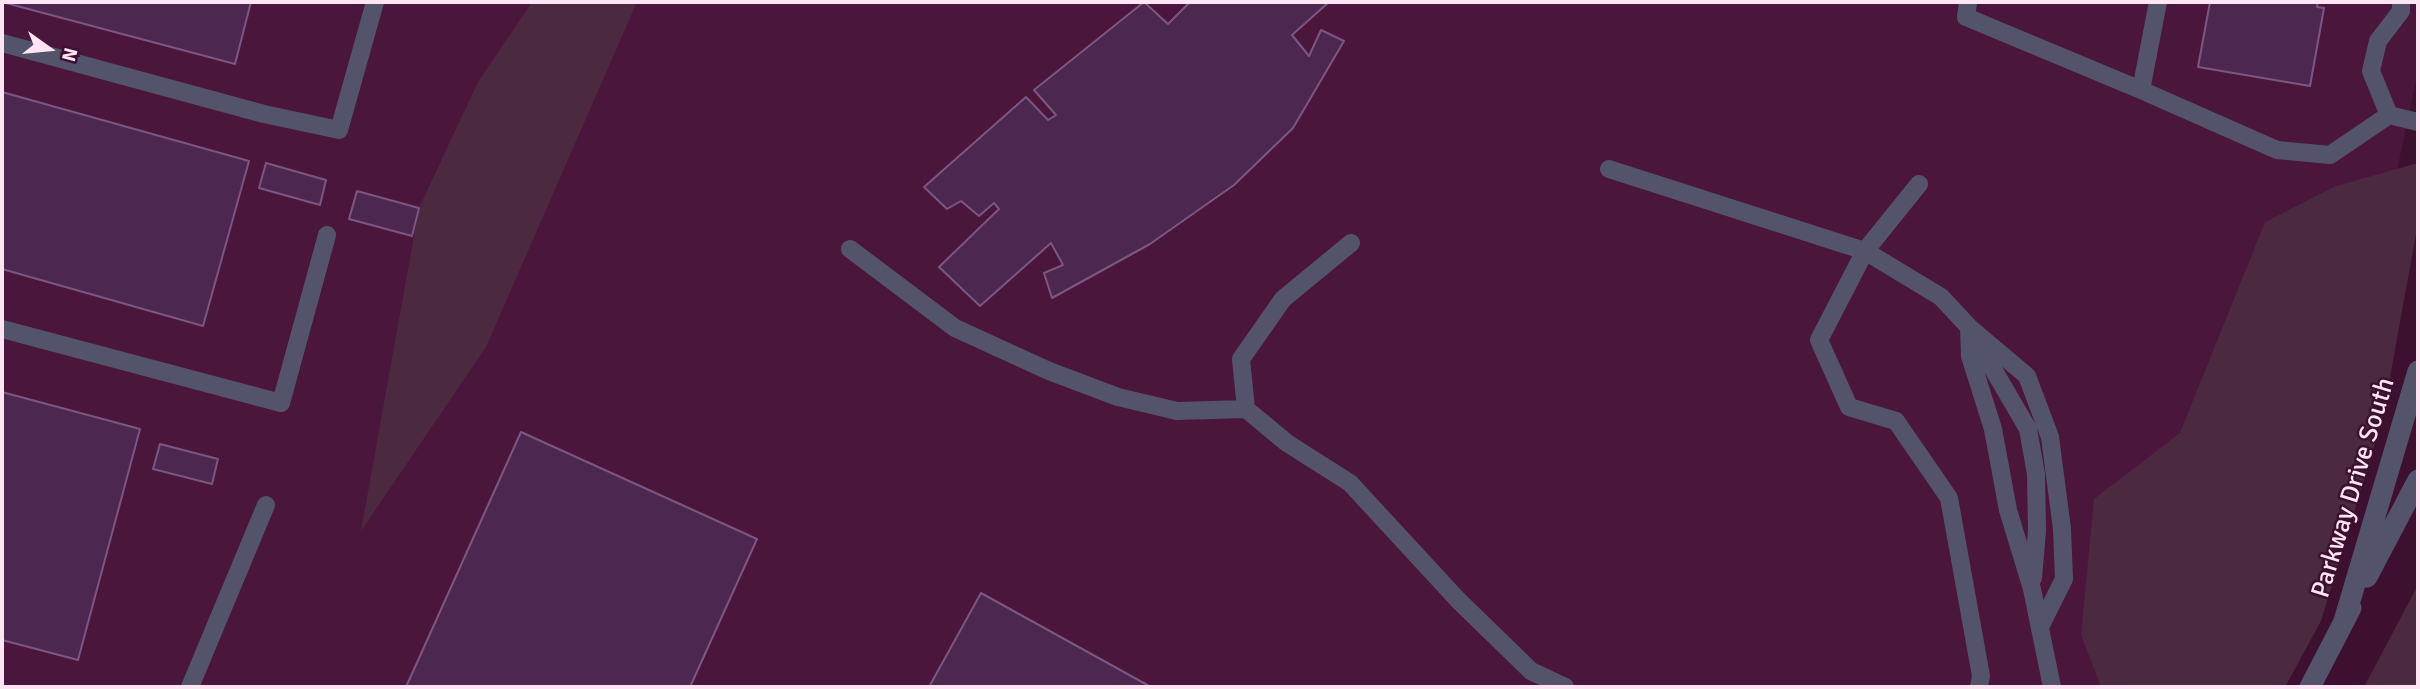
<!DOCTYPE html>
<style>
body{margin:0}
#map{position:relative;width:2420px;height:689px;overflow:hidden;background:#3e1030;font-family:Signika,sans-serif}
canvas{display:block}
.frame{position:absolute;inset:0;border:4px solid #fee5f3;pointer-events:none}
.north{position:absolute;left:14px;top:14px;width:70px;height:70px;-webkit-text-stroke:5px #3e1030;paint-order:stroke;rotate:105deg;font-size:19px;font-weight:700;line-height:28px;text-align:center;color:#fee5f3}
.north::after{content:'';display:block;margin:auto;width:24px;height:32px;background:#fee5f3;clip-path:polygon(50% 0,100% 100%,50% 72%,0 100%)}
</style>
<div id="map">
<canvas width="2420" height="689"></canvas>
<div class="frame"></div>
<div class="north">N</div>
</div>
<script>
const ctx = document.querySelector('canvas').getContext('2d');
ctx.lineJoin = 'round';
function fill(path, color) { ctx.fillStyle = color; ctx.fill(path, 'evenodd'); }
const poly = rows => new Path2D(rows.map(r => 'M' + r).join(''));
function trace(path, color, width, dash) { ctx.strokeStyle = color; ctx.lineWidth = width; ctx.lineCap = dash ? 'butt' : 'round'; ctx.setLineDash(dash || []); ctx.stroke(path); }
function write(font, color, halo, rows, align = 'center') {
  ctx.font = font + ' Signika,sans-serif'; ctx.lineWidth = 5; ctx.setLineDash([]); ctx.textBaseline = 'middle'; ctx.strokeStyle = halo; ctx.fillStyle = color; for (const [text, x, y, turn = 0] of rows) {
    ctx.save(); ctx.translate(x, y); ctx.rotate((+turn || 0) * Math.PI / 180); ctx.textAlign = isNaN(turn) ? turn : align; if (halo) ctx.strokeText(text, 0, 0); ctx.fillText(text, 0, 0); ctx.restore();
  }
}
const built = poly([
 [2,2,2418,2,2418,71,2298,638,2270,687,2,687]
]);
const green = poly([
 [532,2,637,2,486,347,361,531,419,208,478,82],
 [2418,163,2418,223,2382,421,2321,621,2285,687,2101,687,2081,635,2094,499,2180,433,2265,222,2336,186],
 [2418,585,2418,687,2364,687]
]);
const building = poly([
 [2,2,251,2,235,64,2,2],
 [1144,2,1168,24,1190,2,1329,2,1292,35,1309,56,1321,30,1344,41,1293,128,1234,185,1150,244,1052,298,1044,273,1063,265,1051,243,980,306,939,267,999,209,994,203,979,216,961,201,947,209,924,187,1026,97,1048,120,1056,115,1034,90,1144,2],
 [2210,2,2318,2,2317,7,2324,8,2310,86,2198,67,2210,2],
 [2,92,249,161,203,326,2,269,2,92],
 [266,163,326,180,320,205,259,188,266,163],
 [357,191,419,208,412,236,349,219,357,191],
 [2,392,140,429,78,660,2,640,2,392],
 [521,432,757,539,690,687,406,687,521,432],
 [160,444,218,459,212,484,153,469,160,444],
 [981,593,1151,687,929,687,981,593]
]);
const service = poly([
 [1968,2,1966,17,2141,90,2277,150,2330,155,2389,115,2418,122],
 [2,43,264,114,339,130,375,2],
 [2141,90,2158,2],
 [2389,115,2371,71,2378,41,2401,11,2401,2],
 [1609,169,1865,251,1919,184],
 [1351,243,1283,299,1241,359,1246,409,1287,443,1350,483,1458,600,1531,671,1565,687],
 [850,249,955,328,1049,371,1118,397,1177,411,1246,409],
 [1969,327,1970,356,1993,429,2008,510,2032,589,2052,687],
 [2,329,281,403,327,235],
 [1975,338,2028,429,2036,474,2037,531,2033,578],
 [190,687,266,505],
 [1979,687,1981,676,1949,498,1896,421,1849,407,1819,340,1865,251,1941,297,1969,327,2027,376,2050,437,2062,529,2064,579,2040,627]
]);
const tertiary = poly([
 [2367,577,2418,480],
 [2344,621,2418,371],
 [2310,687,2351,608]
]);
const streetNames = [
 ["Parkway Drive South",2354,488,-73]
];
fill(built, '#4b163b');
fill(green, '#4b293f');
fill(building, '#4c2851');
trace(building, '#7c5682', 2);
trace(service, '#53546b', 18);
trace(tertiary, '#53546b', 21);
write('26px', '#fee5f3', '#3e1030', streetNames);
</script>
